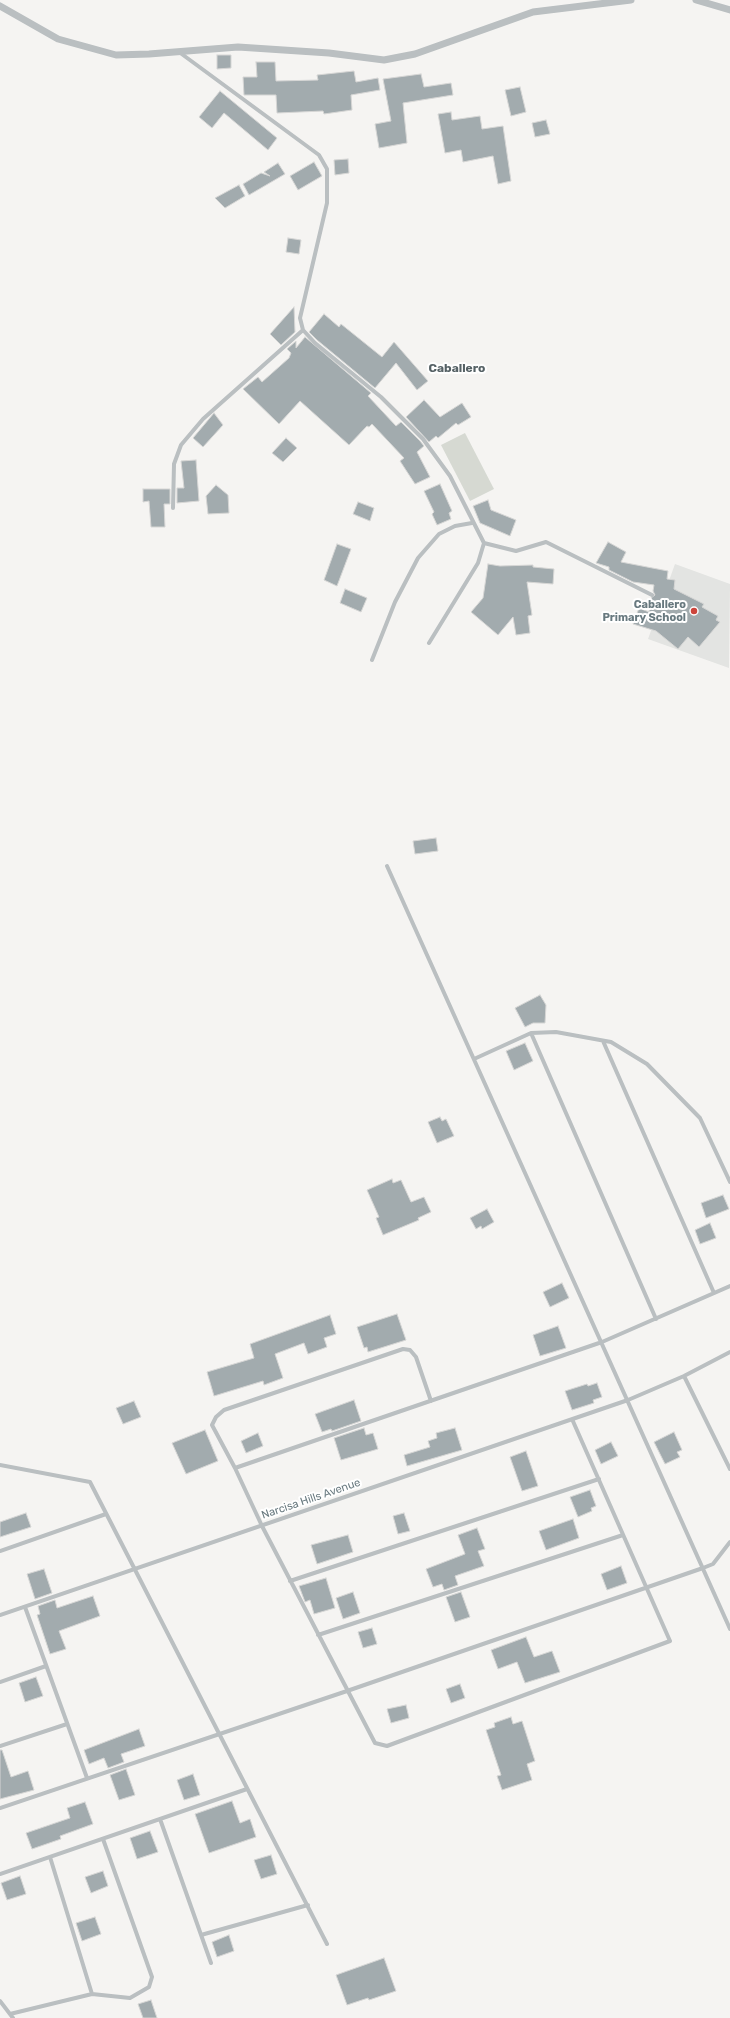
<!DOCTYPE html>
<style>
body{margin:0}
canvas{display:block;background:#f5f4f2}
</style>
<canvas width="730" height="2018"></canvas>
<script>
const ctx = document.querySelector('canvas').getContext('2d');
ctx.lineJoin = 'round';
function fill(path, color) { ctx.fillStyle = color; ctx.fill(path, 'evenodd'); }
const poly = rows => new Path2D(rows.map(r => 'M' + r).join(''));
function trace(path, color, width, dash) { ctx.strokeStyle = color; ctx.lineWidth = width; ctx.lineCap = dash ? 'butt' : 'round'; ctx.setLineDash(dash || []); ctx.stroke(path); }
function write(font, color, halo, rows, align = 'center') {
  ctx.font = font + ' Rubik,sans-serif'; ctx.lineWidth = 4; ctx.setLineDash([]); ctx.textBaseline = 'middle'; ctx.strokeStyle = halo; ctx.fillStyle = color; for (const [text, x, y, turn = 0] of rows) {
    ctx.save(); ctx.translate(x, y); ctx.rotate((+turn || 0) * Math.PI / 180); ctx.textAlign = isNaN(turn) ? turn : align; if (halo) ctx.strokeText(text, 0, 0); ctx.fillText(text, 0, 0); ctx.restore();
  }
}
const built = poly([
 [675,564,730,584,729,668,648,639]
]);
const green = poly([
 [465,433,494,489,470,501,441,445]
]);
const building = poly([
 [217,55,231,55,231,68,217,69,217,55],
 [256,62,275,62,276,81,318,80,317,75,354,71,356,82,378,78,380,90,351,95,352,110,324,114,323,111,277,113,276,95,244,95,243,77,257,77,256,62],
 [421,74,424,87,451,83,453,95,403,103,407,143,379,148,375,124,391,121,383,79,421,74],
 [520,87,526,112,511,116,505,90,520,87],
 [220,91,277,138,268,150,224,113,212,128,199,117,220,91],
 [451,112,452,120,480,116,482,129,503,126,511,181,498,184,493,156,463,162,461,150,445,153,438,114,451,112],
 [546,120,550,134,535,137,532,123,546,120],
 [348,159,349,173,335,175,334,160,348,159],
 [314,162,322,176,298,190,290,176,314,162],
 [278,163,285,174,249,195,243,184,261,173,270,176,264,172,278,163],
 [239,185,245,196,225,208,215,198,239,185],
 [288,238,301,240,299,254,286,252,288,238],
 [294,307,295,332,281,345,270,334,294,307],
 [324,314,339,327,341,324,382,357,394,342,428,381,417,390,396,363,375,388,317,340,309,332,324,314],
 [305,337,371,393,368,396,396,426,401,422,420,441,424,446,417,452,430,477,415,484,400,461,404,458,372,424,369,427,367,426,349,445,300,401,279,424,243,389,258,377,262,382,289,358,291,353,287,349,296,341,296,348,305,337],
 [424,400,440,417,462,403,471,417,458,425,456,423,438,438,436,436,429,442,406,417,424,400],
 [214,413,223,425,203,447,193,438,214,413],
 [286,438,297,448,283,462,272,453,286,438],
 [196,460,199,501,177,503,177,488,184,488,181,461,196,460],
 [440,484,452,511,449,513,451,519,437,525,432,514,434,512,424,491,440,484],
 [216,485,228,495,229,513,208,514,206,496,216,485],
 [143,489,170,489,170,504,164,504,165,527,151,527,149,501,143,502,143,489],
 [488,500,491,510,516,520,510,536,480,523,473,506,488,500],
 [358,502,374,508,370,521,353,514,358,502],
 [608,542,626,552,621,562,668,571,667,579,675,580,674,589,704,604,702,607,718,616,716,620,720,622,699,647,688,637,678,649,656,631,633,624,639,608,649,612,651,598,655,595,653,591,654,585,633,582,609,570,609,567,596,563,608,542],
 [337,544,351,549,337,586,324,580,337,544],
 [488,564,500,566,533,565,533,567,554,569,553,584,527,582,532,615,528,616,530,633,516,635,513,617,498,635,471,612,483,598,488,564],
 [345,589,367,598,361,612,340,603,345,589],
 [436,838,438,851,415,854,413,841,436,838],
 [540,995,546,1005,545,1023,533,1023,525,1027,515,1008,540,995],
 [525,1043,533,1061,514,1070,506,1051,525,1043],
 [440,1117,442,1121,446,1119,454,1136,437,1143,428,1122,440,1117],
 [392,1179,393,1183,401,1180,411,1202,424,1197,431,1212,418,1218,419,1220,383,1235,376,1218,379,1217,367,1190,392,1179],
 [723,1195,729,1209,706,1218,701,1203,723,1195],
 [487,1209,494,1222,482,1229,481,1226,476,1229,470,1218,487,1209],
 [710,1223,716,1238,700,1244,695,1230,710,1223],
 [562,1283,569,1298,550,1307,543,1292,562,1283],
 [397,1314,406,1340,368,1352,367,1347,364,1348,357,1327,397,1314],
 [330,1315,336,1334,324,1338,327,1347,308,1354,304,1343,275,1354,283,1378,264,1385,263,1381,214,1396,207,1372,254,1358,250,1344,330,1315],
 [558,1326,566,1348,540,1356,533,1335,558,1326],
 [597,1383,602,1397,593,1400,594,1403,572,1410,565,1391,587,1384,588,1386,597,1383],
 [354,1400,361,1421,332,1431,331,1429,322,1432,315,1414,354,1400],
 [134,1401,141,1417,123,1424,116,1408,134,1401],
 [364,1428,366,1435,373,1433,378,1449,341,1460,334,1438,364,1428],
 [455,1428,462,1450,407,1466,404,1455,430,1447,428,1441,437,1438,436,1433,455,1428],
 [205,1430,218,1461,186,1474,172,1443,205,1430],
 [674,1432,682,1450,677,1452,680,1457,665,1464,654,1442,674,1432],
 [258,1433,263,1446,246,1453,241,1441,258,1433],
 [611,1442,618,1456,601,1464,595,1450,611,1442],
 [526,1451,538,1486,522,1491,510,1457,526,1451],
 [590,1490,596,1506,591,1508,592,1511,578,1517,570,1497,590,1490],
 [26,1513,31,1527,0,1537,0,1522,26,1513],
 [404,1513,410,1531,398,1534,393,1516,404,1513],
 [573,1519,579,1538,546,1550,539,1531,573,1519],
 [477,1528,485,1549,478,1551,484,1566,455,1576,458,1585,444,1590,442,1584,433,1587,426,1569,465,1554,458,1535,477,1528],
 [348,1535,353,1552,317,1564,311,1545,348,1535],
 [621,1566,627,1583,607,1590,601,1574,621,1566],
 [44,1569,52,1593,35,1599,27,1574,44,1569],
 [326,1578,335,1608,314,1614,310,1600,305,1602,299,1586,326,1578],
 [353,1592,360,1613,343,1619,336,1598,353,1592],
 [461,1592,470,1617,455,1622,446,1597,461,1592],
 [93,1596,100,1616,59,1631,66,1649,50,1654,37,1615,40,1614,38,1606,55,1600,57,1608,93,1596],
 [372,1628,377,1644,363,1648,358,1632,372,1628],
 [526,1637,534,1657,552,1651,560,1672,525,1683,517,1662,498,1669,491,1650,526,1637],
 [36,1677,43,1696,25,1702,19,1683,36,1677],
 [460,1684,465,1698,451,1703,446,1689,460,1684],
 [406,1705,409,1718,391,1723,387,1709,406,1705],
 [511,1717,513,1724,522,1721,535,1761,527,1764,532,1780,502,1790,497,1776,501,1775,486,1730,495,1727,494,1723,511,1717],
 [139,1729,145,1746,121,1754,124,1762,108,1768,104,1758,89,1764,84,1750,139,1729],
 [0,1750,2,1750,11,1777,28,1771,34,1790,0,1799,0,1750],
 [126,1769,135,1795,119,1800,110,1775,126,1769],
 [193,1774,200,1795,184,1800,177,1780,193,1774],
 [232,1801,240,1823,250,1819,256,1837,209,1853,195,1814,232,1801],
 [85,1802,93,1824,60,1836,61,1839,32,1849,26,1833,70,1818,67,1808,85,1802],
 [150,1831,158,1852,137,1859,130,1838,150,1831],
 [271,1855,277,1874,261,1879,254,1860,271,1855],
 [103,1871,108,1886,91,1893,85,1877,103,1871],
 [20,1876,26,1894,7,1900,1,1883,20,1876],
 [95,1917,101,1934,82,1941,76,1923,95,1917],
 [229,1935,234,1951,217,1957,212,1942,229,1935],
 [384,1958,396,1991,369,2000,368,1998,347,2005,336,1975,384,1958],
 [151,2000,157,2018,143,2018,138,2004,151,2000]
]);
const minor = poly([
 [179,52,319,155,327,169,327,203,300,318,303,330,315,343,381,397,423,439,450,476,484,543,478,563,429,643],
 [173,508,174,464,181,445,203,419,303,330],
 [484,543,516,551,546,542,652,595],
 [372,660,395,602,418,558,439,534,455,526,472,523],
 [387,866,730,1629],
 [531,1033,656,1319],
 [603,1041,714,1293],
 [474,1059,531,1033,556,1032,611,1042,647,1064,700,1118,730,1182],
 [684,1376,730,1469],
 [431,1401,416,1357,410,1350,403,1349,224,1410,216,1417,212,1425,235,1468,262,1526,375,1743,387,1746,670,1641,572,1419],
 [0,1465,90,1482,327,1944],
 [235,1468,602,1342,730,1286],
 [0,1551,106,1514],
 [290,1581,599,1479],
 [25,1607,87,1778],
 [0,1615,628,1400,684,1376,730,1352],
 [318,1635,623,1535],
 [0,1682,46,1666],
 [0,1746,67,1724],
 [0,1808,347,1691,703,1568,713,1564,730,1542],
 [160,1819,211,1963],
 [50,1857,92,1994],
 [0,1874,247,1789],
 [201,1935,308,1905],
 [0,2001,13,2018],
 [10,2014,92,1994,130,1998,149,1987,152,1977,103,1839]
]);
const tertiary = poly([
 [696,0,730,10],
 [0,6,58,39,116,55,149,54,238,47,329,53,384,60,415,54,533,12,631,0]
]);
const markers = [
 [694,611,4,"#cc443b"]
];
const poiNames = [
 ["Caballero",686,605],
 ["Primary School",686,618]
];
const streetNames = [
 ["Narcisa Hills Avenue",311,1499,-19]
];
const neighbourhoodNames = [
 ["Caballero",457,369]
];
fill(built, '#e3e4e2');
fill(green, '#d6d9d2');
fill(building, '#a2abae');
trace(building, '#d6d6d5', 1);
trace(minor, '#babfc1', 4);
trace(tertiary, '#babfc1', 7);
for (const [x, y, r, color] of markers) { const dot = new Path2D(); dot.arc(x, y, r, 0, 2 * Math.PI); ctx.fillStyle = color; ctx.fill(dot); trace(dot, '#fff', 1.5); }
write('bold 11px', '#68797f', '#fff', poiNames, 'right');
write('11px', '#68797f', '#fff', streetNames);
write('bold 12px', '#556165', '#fff', neighbourhoodNames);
</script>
